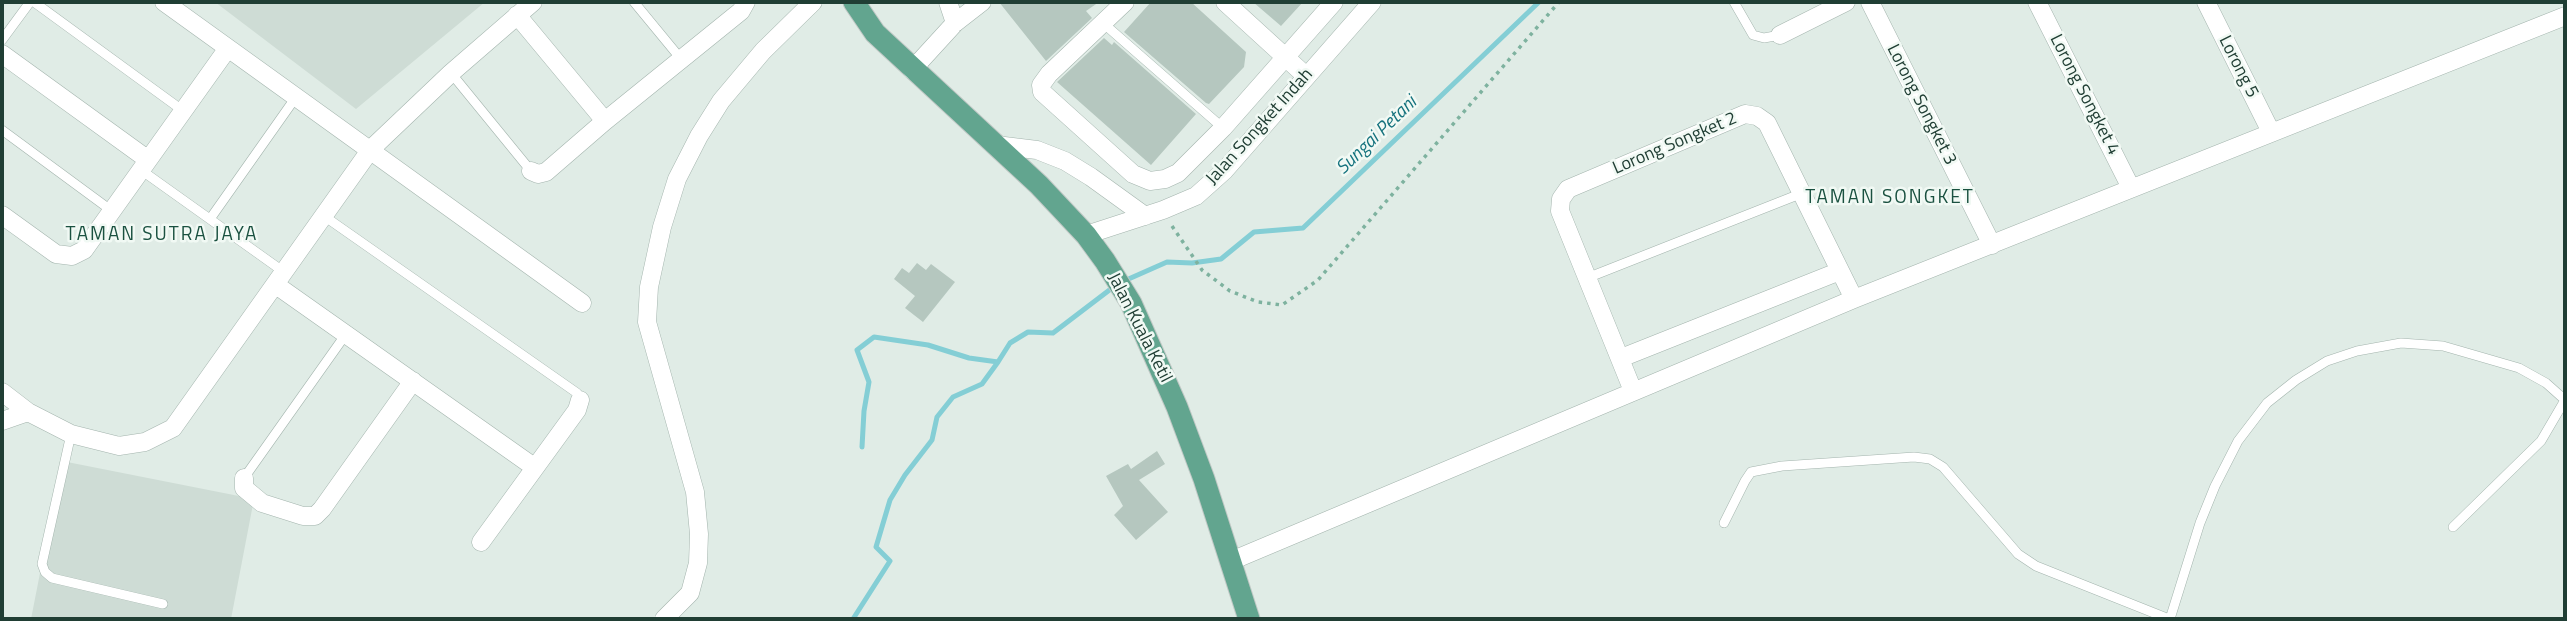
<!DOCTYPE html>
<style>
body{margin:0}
#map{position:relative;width:2567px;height:621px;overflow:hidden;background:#e0ece6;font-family:"Titillium Web",sans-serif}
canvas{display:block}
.frame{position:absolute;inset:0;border:4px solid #203e34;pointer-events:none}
</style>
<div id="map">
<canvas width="2567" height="621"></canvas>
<div class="frame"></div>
</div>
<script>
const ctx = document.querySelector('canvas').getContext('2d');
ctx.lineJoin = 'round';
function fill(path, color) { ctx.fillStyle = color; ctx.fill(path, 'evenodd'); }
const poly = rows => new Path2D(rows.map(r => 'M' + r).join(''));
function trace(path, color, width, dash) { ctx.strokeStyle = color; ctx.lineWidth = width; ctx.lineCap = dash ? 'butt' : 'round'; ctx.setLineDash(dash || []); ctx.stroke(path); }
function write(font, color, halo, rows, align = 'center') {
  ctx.font = font + ' "Titillium Web",sans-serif'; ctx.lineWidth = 5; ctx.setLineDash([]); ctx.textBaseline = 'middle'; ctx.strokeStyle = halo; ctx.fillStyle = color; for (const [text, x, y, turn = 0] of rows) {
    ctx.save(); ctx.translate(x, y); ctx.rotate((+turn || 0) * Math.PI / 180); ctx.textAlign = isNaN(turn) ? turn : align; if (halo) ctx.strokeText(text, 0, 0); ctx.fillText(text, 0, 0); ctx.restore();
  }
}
const built = poly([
 [215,2,485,2,356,109],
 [62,461,254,499,231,619,31,619]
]);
const stream = poly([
 [1124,281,1167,262,1192,263,1221,259,1254,232,1303,228,1539,2],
 [862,447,864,411,869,382,857,350,874,337,928,345,969,358,998,362,1010,343,1028,332,1053,333,1116,285],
 [853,619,890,561,876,547,890,500,905,475,932,440,937,417,953,397,982,384,998,362]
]);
const building = poly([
 [999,2,1099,2,1086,11,1092,18,1046,61],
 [1151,2,1191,2,1246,52,1244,67,1209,104,1206,103,1124,32],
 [1253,2,1303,2,1281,26],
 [1104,38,1112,45,1114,42,1196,114,1151,165,1057,82],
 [917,263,926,270,931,264,955,282,923,322,905,308,915,296,894,279,902,268,909,273],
 [1157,451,1165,464,1139,480,1168,512,1136,540,1114,515,1123,506,1106,476,1128,464,1131,469]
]);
const path = poly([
 [1172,226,1202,270,1230,291,1258,302,1282,305,1318,280,1559,2]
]);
const lane = poly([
 [34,2,182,110],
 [634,2,681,59],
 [1734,2,1753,35,1764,38,1780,35],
 [1103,23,1223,128],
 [2,40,30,2],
 [451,73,531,171],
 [2,130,112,211],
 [141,170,284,272],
 [324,216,577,393,580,400],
 [210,219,296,97],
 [1587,278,1800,194],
 [71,434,42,564,45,572,52,578,163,604],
 [244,478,346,334],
 [1724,523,1745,481,1751,472,1782,466,1914,457,1930,459,1943,467,2018,554,2036,566,2169,619],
 [2453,527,2541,441,2565,400],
 [2170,619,2200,523,2215,486,2238,441,2267,403,2296,380,2327,361,2357,351,2401,343,2443,346,2519,368,2546,383,2565,400]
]);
const street = poly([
 [164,2,582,303],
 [948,2,955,23],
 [1125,2,1049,74,1041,85,1042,92,1133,174,1150,181,1165,179,1178,173,1223,128,1334,2],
 [1225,2,1306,76],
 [1870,2,1992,245],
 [2037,2,2131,188],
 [2206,2,2271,132],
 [517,15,605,121],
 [1780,35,1846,2],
 [2,54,147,159],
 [912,70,955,23,982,2],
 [996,145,1037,150,1065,161,1091,177,1145,216],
 [531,171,538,174,546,172,605,121,741,11,746,2],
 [2,215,56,254,72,256,84,250,228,48],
 [1086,235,1163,210,1196,196,1224,171,1372,2],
 [276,285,534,467],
 [1621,358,1840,271],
 [1633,391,1560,211,1561,199,1568,189,1745,114,1757,116,1767,123,1854,299],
 [2,392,28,412,71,434,119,446,145,442,173,428,371,149,451,73,533,2],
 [2,421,28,412],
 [244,478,244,488,262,503,303,516,315,516,322,509,413,381],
 [481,542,577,410,580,400],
 [1231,561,1854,299,2565,16],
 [664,619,690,593,698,563,699,534,695,492,647,322,649,287,662,227,677,179,699,136,721,101,763,51,813,2]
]);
const primary = poly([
 [854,2,875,33,1039,185,1086,235,1105,261,1131,303,1177,407,1204,479,1249,619]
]);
const streetNames = [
 ["Lorong 5",2238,67,63],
 ["Lorong Songket 4",2084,95,63],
 ["Lorong Songket 3",1921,105,63],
 ["Jalan Songket Indah",1260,127,-48],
 ["Lorong Songket 2",1675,144,-23],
 ["Jalan Kuala Ketil",1139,328,63]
];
const waterNames = [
 ["Sungai Petani",1377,136,-44]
];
const neighbourhoodNames = [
 ["TAMAN SONGKET",1890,198],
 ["TAMAN SUTRA JAYA",162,235]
];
fill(built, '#cedcd5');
trace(stream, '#84ced5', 5);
fill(building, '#b5c7bf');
trace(lane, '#a3b4ad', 10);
trace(street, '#a3b4ad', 19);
trace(primary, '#c1c9c6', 23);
trace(path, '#7eb29f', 3.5, [3.5, 5]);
trace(lane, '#fff', 9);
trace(street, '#fff', 18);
trace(primary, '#62a58f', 21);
write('18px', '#203e34', '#f1f9f4', streetNames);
write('italic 19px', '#16737e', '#f1f9f4', waterNames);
ctx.letterSpacing = '2px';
write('19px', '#1a5140', '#f1f9f4', neighbourhoodNames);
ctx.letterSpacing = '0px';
</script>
